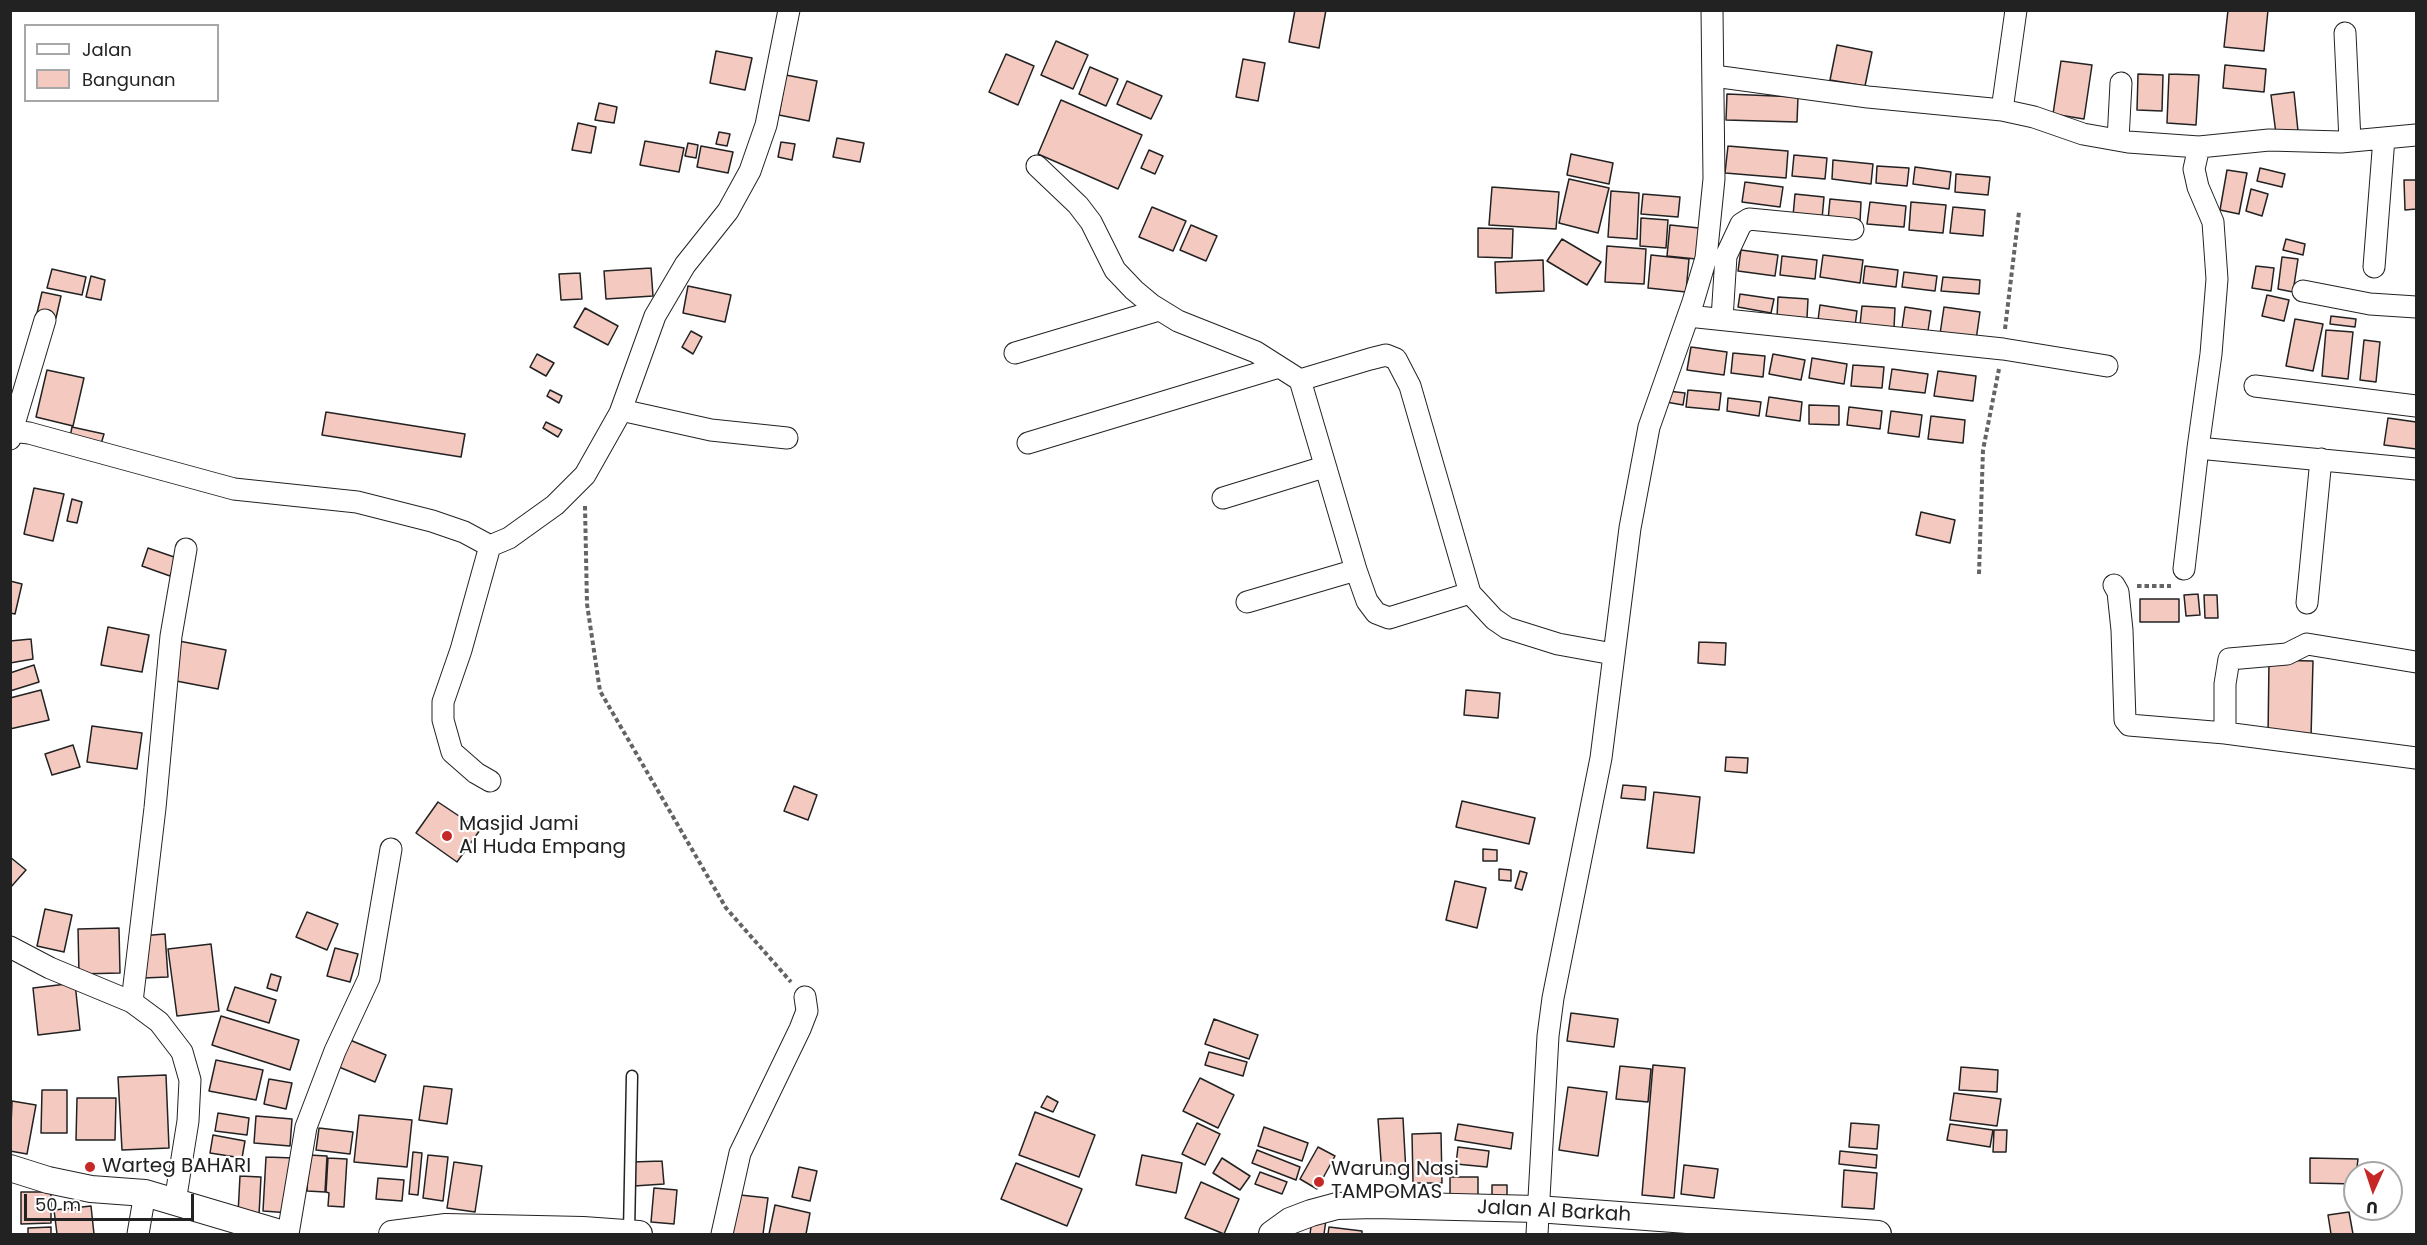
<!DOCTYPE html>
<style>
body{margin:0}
#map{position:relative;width:2427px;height:1245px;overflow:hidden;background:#fff;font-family:Poppins,sans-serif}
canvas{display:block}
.frame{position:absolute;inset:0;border:12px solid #222;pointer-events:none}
.legend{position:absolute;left:24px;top:24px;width:195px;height:78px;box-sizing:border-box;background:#fff;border:2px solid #a7a7a7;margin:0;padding:8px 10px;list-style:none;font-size:18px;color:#222}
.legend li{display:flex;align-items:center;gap:12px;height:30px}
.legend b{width:30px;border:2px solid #a7a7a7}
.north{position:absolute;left:2343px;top:1161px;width:60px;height:60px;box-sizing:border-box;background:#fff;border:2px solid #a7a7a7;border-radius:50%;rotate:183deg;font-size:16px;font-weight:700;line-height:24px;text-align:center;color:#222}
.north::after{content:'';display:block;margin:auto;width:21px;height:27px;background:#c62828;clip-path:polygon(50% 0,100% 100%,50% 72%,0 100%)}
.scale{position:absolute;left:24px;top:1194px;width:170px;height:27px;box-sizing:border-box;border:3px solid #222;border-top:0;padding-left:8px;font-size:18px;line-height:21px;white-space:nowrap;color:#222;-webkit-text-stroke:4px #fff;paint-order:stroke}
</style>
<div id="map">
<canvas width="2427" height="1245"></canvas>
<div class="frame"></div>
<ul class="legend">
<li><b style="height:8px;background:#fff"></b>Jalan</li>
<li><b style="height:16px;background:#f3c9c0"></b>Bangunan</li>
</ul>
<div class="north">U</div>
<div class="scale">50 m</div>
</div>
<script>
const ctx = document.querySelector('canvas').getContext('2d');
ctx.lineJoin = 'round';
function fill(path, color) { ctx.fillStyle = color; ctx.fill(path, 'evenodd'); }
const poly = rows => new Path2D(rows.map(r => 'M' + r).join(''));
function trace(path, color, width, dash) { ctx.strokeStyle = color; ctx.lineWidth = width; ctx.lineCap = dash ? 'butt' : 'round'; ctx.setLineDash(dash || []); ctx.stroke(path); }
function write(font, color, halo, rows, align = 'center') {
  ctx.font = font + ' Poppins,sans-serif'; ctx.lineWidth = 4.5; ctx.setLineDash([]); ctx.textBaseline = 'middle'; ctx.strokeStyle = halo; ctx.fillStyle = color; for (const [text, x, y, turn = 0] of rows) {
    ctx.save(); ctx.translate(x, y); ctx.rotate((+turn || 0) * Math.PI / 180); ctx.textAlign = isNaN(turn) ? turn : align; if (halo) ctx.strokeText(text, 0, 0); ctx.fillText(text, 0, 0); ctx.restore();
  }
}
const building = poly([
 [1295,10,1326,10,1319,48,1289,42,1295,10],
 [2228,10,2268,10,2264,51,2224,47,2228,10],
 [1056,41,1088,55,1073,89,1041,75,1056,41],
 [1837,45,1872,52,1865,86,1830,80,1837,45],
 [716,51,752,58,745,90,710,83,716,51],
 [1006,54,1034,66,1018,105,989,92,1006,54],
 [1243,59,1265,63,1258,101,1236,97,1243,59],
 [2061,61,2092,65,2084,119,2053,114,2061,61],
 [2225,65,2266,69,2264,92,2223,88,2225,65],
 [1090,67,1118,79,1106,106,1079,94,1090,67],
 [2138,74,2163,75,2162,111,2137,110,2138,74],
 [2169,74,2199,75,2196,125,2167,123,2169,74],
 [786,75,817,81,809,121,779,115,786,75],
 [1127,81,1162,96,1151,119,1117,104,1127,81],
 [2294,92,2298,131,2276,134,2271,95,2294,92],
 [1727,94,1798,97,1797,122,1726,120,1727,94],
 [1061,100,1142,135,1118,189,1038,154,1061,100],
 [599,103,617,107,614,123,595,120,599,103],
 [578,123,596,127,591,153,572,150,578,123],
 [719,132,730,134,727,146,716,144,719,132],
 [837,138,864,143,860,162,833,157,837,138],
 [645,141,684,148,679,172,640,165,645,141],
 [781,142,795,144,792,160,778,157,781,142],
 [688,143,698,145,696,158,685,156,688,143],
 [701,146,733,152,728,173,697,167,701,146],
 [1728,146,1788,151,1786,178,1725,173,1728,146],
 [1149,150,1163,156,1155,174,1141,168,1149,150],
 [1571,154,1613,163,1609,184,1567,175,1571,154],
 [1794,155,1827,158,1825,179,1792,176,1794,155],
 [1833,160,1873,164,1871,184,1832,179,1833,160],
 [1877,166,1909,168,1907,186,1876,183,1877,166],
 [1915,167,1951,172,1949,189,1913,184,1915,167],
 [2260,168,2285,174,2282,187,2257,181,2260,168],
 [2227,170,2247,173,2239,214,2220,210,2227,170],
 [1956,174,1990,177,1988,195,1955,192,1956,174],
 [1569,179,1609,188,1598,233,1559,223,1569,179],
 [2404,180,2416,180,2416,209,2405,210,2404,180],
 [1745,182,1783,187,1780,207,1742,202,1745,182],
 [1492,187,1559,192,1556,229,1489,225,1492,187],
 [2251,189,2268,194,2262,216,2246,211,2251,189],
 [1611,191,1639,193,1637,239,1608,237,1611,191],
 [1643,194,1680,197,1678,217,1641,214,1643,194],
 [1795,194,1824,197,1822,219,1793,216,1795,194],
 [1830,199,1861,202,1860,222,1828,220,1830,199],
 [1870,202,1906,206,1904,227,1867,224,1870,202],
 [1911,202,1946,205,1943,233,1909,230,1911,202],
 [1152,207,1186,221,1173,251,1139,237,1152,207],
 [1953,207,1985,210,1983,236,1950,233,1953,207],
 [1641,218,1668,220,1666,248,1640,246,1641,218],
 [1191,225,1217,236,1206,261,1180,250,1191,225],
 [1670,225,1699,228,1696,259,1667,256,1670,225],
 [1478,228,1513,229,1512,258,1478,257,1478,228],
 [1562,239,1601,262,1587,285,1547,261,1562,239],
 [2286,239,2305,244,2303,255,2283,250,2286,239],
 [1607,246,1646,249,1644,284,1605,282,1607,246],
 [1741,250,1778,255,1775,276,1738,271,1741,250],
 [1651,255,1689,259,1686,292,1648,288,1651,255],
 [1823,255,1863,260,1860,283,1820,277,1823,255],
 [1782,256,1817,260,1815,279,1780,275,1782,256],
 [2282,257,2298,259,2293,292,2278,289,2282,257],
 [1543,260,1544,291,1496,293,1495,262,1543,260],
 [1865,266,1898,270,1896,287,1863,283,1865,266],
 [2256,266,2274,268,2271,291,2252,288,2256,266],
 [651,268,653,296,606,299,604,271,651,268],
 [52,269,86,277,82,295,47,288,52,269],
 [1904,272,1937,276,1935,291,1902,287,1904,272],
 [580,273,582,299,561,300,559,274,580,273],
 [91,276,105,280,101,300,86,297,91,276],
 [1943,277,1980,280,1979,294,1941,291,1943,277],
 [688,286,731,295,725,322,683,313,688,286],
 [42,292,61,296,56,318,37,313,42,292],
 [1740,294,1774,299,1771,313,1738,307,1740,294],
 [2267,295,2289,300,2284,321,2262,316,2267,295],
 [1778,297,1808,299,1807,318,1777,317,1778,297],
 [1820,305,1857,311,1855,326,1818,320,1820,305],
 [1862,306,1895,308,1894,328,1860,325,1862,306],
 [1905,307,1931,311,1928,331,1902,328,1905,307],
 [1944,307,1980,312,1976,340,1940,334,1944,307],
 [585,308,618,326,608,345,574,327,585,308],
 [2331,316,2356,319,2355,327,2330,324,2331,316],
 [2295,319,2323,324,2313,371,2286,366,2295,319],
 [2326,330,2353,332,2348,379,2322,376,2326,330],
 [691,331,702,337,693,354,682,347,691,331],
 [2364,340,2380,342,2376,382,2360,380,2364,340],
 [1691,347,1727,352,1724,375,1687,370,1691,347],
 [1733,353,1765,356,1763,377,1731,373,1733,353],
 [537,354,554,363,546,376,530,367,537,354],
 [1773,354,1805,360,1801,380,1769,374,1773,354],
 [1812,358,1847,364,1844,384,1809,378,1812,358],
 [1853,365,1884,367,1882,388,1851,386,1853,365],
 [1892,369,1928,374,1925,393,1889,389,1892,369],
 [47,370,84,378,73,426,36,417,47,370],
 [1938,371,1976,376,1973,401,1934,396,1938,371],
 [550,390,562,396,559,403,547,396,550,390],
 [1688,390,1721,393,1719,410,1686,407,1688,390],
 [1668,391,1685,393,1683,405,1666,402,1668,391],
 [1769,397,1802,402,1800,421,1766,416,1769,397],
 [1728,398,1761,402,1759,416,1727,411,1728,398],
 [1809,405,1839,406,1839,425,1809,424,1809,405],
 [1849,407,1882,411,1880,429,1847,425,1849,407],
 [1891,411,1922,415,1919,437,1888,433,1891,411],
 [326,412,465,434,461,457,322,435,326,412],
 [1931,416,1965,420,1963,443,1928,439,1931,416],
 [2388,418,2416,422,2416,449,2384,445,2388,418],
 [546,422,562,430,558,437,543,428,546,422],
 [72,427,104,434,101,444,70,437,72,427],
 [34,488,64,494,53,541,24,534,34,488],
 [72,499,82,502,77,523,67,521,72,499],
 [1921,512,1955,520,1950,543,1916,535,1921,512],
 [148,548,177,558,170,576,142,566,148,548],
 [10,581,22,584,15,614,10,613,10,581],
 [2198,594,2200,615,2186,616,2184,595,2198,594],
 [2204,595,2217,595,2218,618,2205,618,2204,595],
 [2140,599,2179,599,2179,622,2140,622,2140,599],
 [108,627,149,635,142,672,101,665,108,627],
 [31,639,33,659,10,663,10,641,31,639],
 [179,641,226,650,218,689,171,680,179,641],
 [1699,642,1726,643,1725,665,1698,663,1699,642],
 [2269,660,2313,661,2311,738,2268,737,2269,660],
 [34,665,39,682,10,691,10,673,34,665],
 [41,690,49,720,10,729,10,698,41,690],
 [1466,690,1500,693,1498,718,1464,715,1466,690],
 [92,726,142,733,137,769,87,762,92,726],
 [73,745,80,767,52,775,45,754,73,745],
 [1726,757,1748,758,1747,773,1725,771,1726,757],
 [1623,785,1646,787,1645,800,1621,798,1623,785],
 [794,786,817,795,808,820,784,811,794,786],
 [1654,792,1700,797,1694,853,1647,848,1654,792],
 [1462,801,1535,818,1529,844,1456,827,1462,801],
 [438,802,480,830,457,862,416,833,438,802],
 [1483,849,1497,850,1497,861,1483,861,1483,849],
 [10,857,26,870,10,888,10,857],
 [1499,869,1511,870,1511,881,1499,880,1499,869],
 [1520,871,1527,873,1522,890,1515,888,1520,871],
 [1455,881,1486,888,1477,928,1446,920,1455,881],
 [45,909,72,915,64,952,37,946,45,909],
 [307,912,338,924,327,950,296,937,307,912],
 [119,928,120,973,79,974,78,929,119,928],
 [165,934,168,977,143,978,140,936,165,934],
 [211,944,219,1011,177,1016,168,949,211,944],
 [335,948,358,954,350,982,327,976,335,948],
 [271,974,281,977,277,991,267,988,271,974],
 [75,983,80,1030,38,1035,33,988,75,983],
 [235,987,276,1000,269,1023,227,1010,235,987],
 [1571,1013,1618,1019,1614,1047,1567,1041,1571,1013],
 [221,1016,299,1040,290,1070,212,1045,221,1016],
 [1214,1019,1258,1035,1249,1059,1205,1044,1214,1019],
 [350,1040,386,1055,375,1082,339,1067,350,1040],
 [1209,1052,1247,1062,1243,1076,1205,1065,1209,1052],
 [216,1060,263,1070,256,1100,209,1091,216,1060],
 [1653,1065,1685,1068,1674,1198,1642,1195,1653,1065],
 [1620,1066,1651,1069,1648,1102,1616,1099,1620,1066],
 [1961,1067,1998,1070,1997,1092,1959,1090,1961,1067],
 [166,1075,169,1148,122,1150,118,1077,166,1075],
 [1200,1078,1234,1095,1218,1128,1183,1111,1200,1078],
 [269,1079,292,1083,286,1109,264,1104,269,1079],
 [424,1086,452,1089,447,1124,419,1120,424,1086],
 [1568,1087,1607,1092,1598,1156,1559,1150,1568,1087],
 [42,1090,67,1090,67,1133,41,1133,42,1090],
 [1954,1093,2001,1099,1997,1126,1950,1120,1954,1093],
 [1047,1096,1058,1102,1053,1112,1041,1107,1047,1096],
 [77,1098,116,1098,115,1140,76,1140,77,1098],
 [12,1101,36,1105,27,1154,10,1151,12,1101],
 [1035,1112,1095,1135,1079,1177,1019,1155,1035,1112],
 [218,1113,249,1118,247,1135,215,1131,218,1113],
 [359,1115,412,1120,407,1167,354,1162,359,1115],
 [256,1116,292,1119,290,1146,254,1143,256,1116],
 [1403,1118,1406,1173,1382,1175,1378,1119,1403,1118],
 [1197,1123,1220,1134,1205,1165,1182,1154,1197,1123],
 [1851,1123,1879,1125,1877,1149,1849,1147,1851,1123],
 [1458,1124,1513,1133,1511,1149,1455,1140,1458,1124],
 [1950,1124,1993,1130,1990,1147,1947,1140,1950,1124],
 [1264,1127,1308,1143,1302,1161,1258,1146,1264,1127],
 [319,1128,353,1132,350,1154,316,1150,319,1128],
 [1994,1130,2007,1130,2006,1152,1993,1152,1994,1130],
 [1441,1133,1442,1183,1413,1183,1412,1134,1441,1133],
 [213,1135,245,1141,242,1158,210,1153,213,1135],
 [1318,1147,1335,1156,1317,1189,1300,1179,1318,1147],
 [1458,1147,1489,1151,1487,1167,1456,1164,1458,1147],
 [1257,1150,1300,1167,1296,1180,1252,1163,1257,1150],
 [1840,1151,1877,1155,1876,1168,1839,1164,1840,1151],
 [413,1152,422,1153,418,1195,409,1194,413,1152],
 [309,1155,327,1156,325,1192,307,1191,309,1155],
 [428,1155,448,1157,443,1201,423,1198,428,1155],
 [1142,1155,1182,1163,1176,1193,1136,1185,1142,1155],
 [266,1157,294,1158,290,1213,263,1211,266,1157],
 [328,1158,347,1159,344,1207,328,1206,329,1193,326,1192,328,1158],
 [1222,1158,1250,1176,1240,1190,1213,1173,1222,1158],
 [2310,1158,2358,1159,2355,1184,2310,1183,2310,1158],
 [662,1161,664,1184,634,1186,632,1162,662,1161],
 [454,1162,482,1166,475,1212,447,1208,454,1162],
 [1016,1163,1082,1189,1067,1226,1001,1199,1016,1163],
 [1684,1165,1718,1169,1714,1198,1681,1194,1684,1165],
 [799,1167,817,1171,810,1201,792,1197,799,1167],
 [1844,1170,1877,1173,1874,1209,1842,1207,1844,1170],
 [1260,1172,1287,1182,1282,1194,1255,1184,1260,1172],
 [240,1176,261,1177,259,1215,238,1214,240,1176],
 [1450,1177,1478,1177,1478,1199,1450,1198,1450,1177],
 [378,1178,404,1180,402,1201,376,1199,378,1178],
 [1201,1182,1239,1199,1224,1234,1185,1218,1201,1182],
 [1492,1185,1507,1185,1507,1198,1492,1198,1492,1185],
 [654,1188,677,1190,674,1224,651,1222,654,1188],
 [21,1192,51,1192,51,1223,21,1224,21,1192],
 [731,1194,768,1198,763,1234,726,1234,731,1194],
 [775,1205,810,1213,806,1234,769,1234,775,1205],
 [91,1206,94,1234,57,1234,54,1210,91,1206],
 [2349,1212,2353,1234,2331,1234,2328,1215,2349,1212],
 [1312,1219,1326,1220,1324,1234,1310,1234,1312,1219],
 [51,1227,51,1234,28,1234,28,1228,51,1227],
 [1329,1227,1362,1231,1362,1234,1328,1234,1329,1227]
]);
const path = poly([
 [2005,329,2019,212],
 [585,506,587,604,600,691,726,908,791,982],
 [1979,574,1983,450,1999,369],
 [2137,586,2171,586]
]);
const service = poly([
 [629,1232,632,1076]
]);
const minor = poly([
 [2345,33,2350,141],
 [1714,76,1868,97,2002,110,2034,117,2083,134,2128,142,2199,147,2269,140,2341,142,2416,135],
 [2002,110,2016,10],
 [2118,140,2121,83],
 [1037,166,1078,205,1091,222,1115,270,1134,290,1152,305,1178,321,1256,352,1300,380,1370,359,1386,355,1396,359,1410,386,1470,593],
 [2374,267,2384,138],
 [2303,291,2370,304,2416,307],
 [1688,316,2003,349,2107,366],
 [1722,319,1726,256,1741,224,1749,219,1853,229],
 [1015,353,1159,310],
 [1300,380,1356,570,1367,601,1376,613,1389,618,1470,593,1494,619,1507,628,1558,644,1613,654],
 [2255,386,2416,406],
 [621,410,711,430,787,438],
 [12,431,45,320],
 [10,439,12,431,29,433,234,489,357,502,432,521,464,532,490,546,509,538,555,505,585,475,620,413,655,316,685,265,728,211,750,171,766,125,789,10],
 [1028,443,1279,367],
 [2198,448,2211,354,2217,279,2213,222,2198,187,2194,169,2199,147],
 [1223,498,1324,467],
 [490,546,461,650,443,702,443,720,452,752,476,773,490,781],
 [2184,569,2198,448,2416,469],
 [2114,585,2118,592,2122,630,2125,720,2129,725,2225,733,2416,758],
 [1247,602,1356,570],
 [2307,603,2321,459],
 [2225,733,2225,684,2229,659,2287,654,2307,644,2416,662],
 [10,947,50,968,132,1002,159,1022,182,1052,190,1080,188,1121,175,1202],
 [132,1002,155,808,171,636,186,549],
 [138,1234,145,1193],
 [288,1234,306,1127,335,1051,369,978,391,849],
 [722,1234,740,1153,800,1029,807,1011,805,997],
 [1537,1234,1548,1036,1553,998,1601,758,1630,528,1649,427,1693,302,1706,258,1714,179,1712,10]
]);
const tertiary = poly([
 [10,1168,48,1180,91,1189,145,1193,283,1234],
 [392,1234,446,1227,583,1230,639,1234],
 [1272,1234,1290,1221,1311,1213,1337,1206,1374,1205,1537,1209,1878,1234]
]);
const markers = [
 [447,836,6,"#c62828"],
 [90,1167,6,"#c62828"],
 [1319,1182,6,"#c62828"]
];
const poiNames = [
 ["Masjid Jami",459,825],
 ["Al Huda Empang",459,848],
 ["Warteg BAHARI",102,1167],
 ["Warung Nasi",1331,1170],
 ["TAMPOMAS",1331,1193]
];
const streetNames = [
 ["Jalan Al Barkah",1554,1212,3]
];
fill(building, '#f3c9c0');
trace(building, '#222', 1.5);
trace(service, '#222', 13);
trace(minor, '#222', 23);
trace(tertiary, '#222', 28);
trace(path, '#646464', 4, [4.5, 3]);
trace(service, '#fff', 10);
trace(minor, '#fff', 21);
trace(tertiary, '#fff', 26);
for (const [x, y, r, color] of markers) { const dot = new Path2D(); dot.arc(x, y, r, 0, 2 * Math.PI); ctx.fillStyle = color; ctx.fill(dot); trace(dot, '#fff', 2); }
write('20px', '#222', '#fff', poiNames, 'left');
write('20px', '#222', '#fff', streetNames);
</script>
